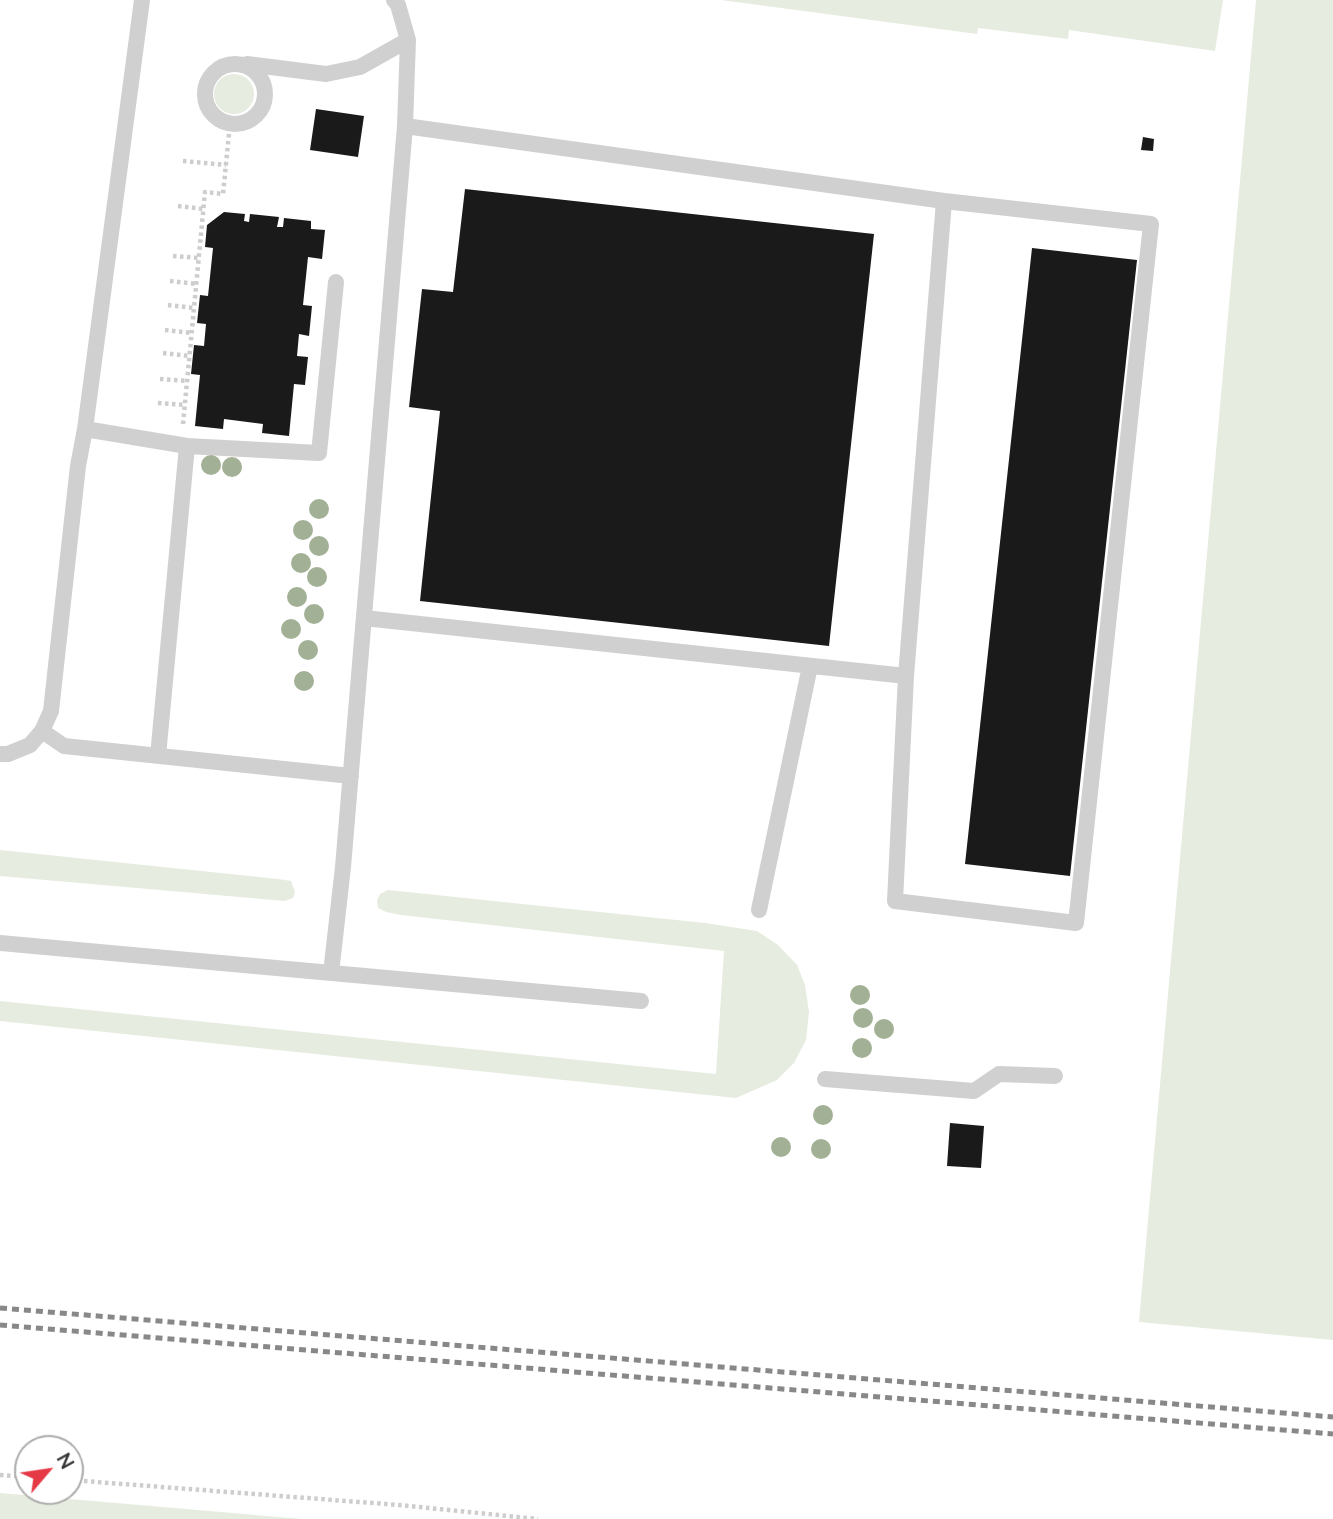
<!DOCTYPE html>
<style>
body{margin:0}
#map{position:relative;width:1333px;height:1519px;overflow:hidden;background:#fff;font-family:Lato,sans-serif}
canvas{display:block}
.north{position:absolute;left:14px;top:1435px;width:70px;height:70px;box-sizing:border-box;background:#fff;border:2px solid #adadad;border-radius:50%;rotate:61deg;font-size:19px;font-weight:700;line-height:28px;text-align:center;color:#333}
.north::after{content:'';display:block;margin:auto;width:24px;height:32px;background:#e63946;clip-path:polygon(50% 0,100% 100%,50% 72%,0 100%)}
</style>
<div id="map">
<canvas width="1333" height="1519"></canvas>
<div class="north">N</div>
</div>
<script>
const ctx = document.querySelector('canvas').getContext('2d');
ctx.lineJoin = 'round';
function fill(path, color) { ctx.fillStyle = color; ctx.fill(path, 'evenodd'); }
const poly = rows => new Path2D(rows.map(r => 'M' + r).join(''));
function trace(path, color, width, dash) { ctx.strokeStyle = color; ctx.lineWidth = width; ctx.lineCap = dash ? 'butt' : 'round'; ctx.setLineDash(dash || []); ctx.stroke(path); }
const green = poly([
 [721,0,1223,0,1215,51,1069,30,1068,39,978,28,977,34],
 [1256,0,1333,0,1333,1340,1139,1322],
 '214 94a20 20 0 1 1 40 0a20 20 0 1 1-40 0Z',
 [0,850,278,879,291,881,295,892,293,898,285,901,0,876],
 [388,890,705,923,757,931,778,945,797,965,805,985,809,1012,806,1040,794,1063,777,1080,736,1098,0,1021,0,1001,716,1074,724,951,401,915,386,912,378,908,377,900,380,894],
 [0,1493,302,1519,0,1519]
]);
const building = poly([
 [316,109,364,116,358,157,310,150],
 [1143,137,1154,139,1153,151,1141,150],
 [465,189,874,234,829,646,420,601,440,411,409,407,422,289,453,292],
 [224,212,245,214,244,221,249,222,250,214,279,217,277,227,283,227,284,218,311,221,311,229,325,230,322,259,308,257,303,305,312,306,309,336,299,334,297,356,308,357,305,385,294,384,289,436,262,433,263,424,224,419,223,429,195,426,200,375,191,374,194,345,204,346,206,324,197,323,200,295,208,296,213,248,205,247,207,225],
 [1032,248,1137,260,1070,876,965,864],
 [950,1123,984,1126,981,1168,947,1166]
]);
const path = poly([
 [183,161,226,165],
 [178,206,204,209],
 [173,256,199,258],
 [170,281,197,284],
 [168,305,194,308],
 [165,330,192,333],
 [163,353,189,356],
 [160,379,187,381],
 [158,403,185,405],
 [183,424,205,192,223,194,230,124],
 [0,1475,28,1477],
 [70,1480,399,1505,538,1519]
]);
const lane = poly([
 '205 94a30 30 0 1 1 60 0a30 30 0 1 1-60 0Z',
 [247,64,326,74,360,67,408,40],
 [405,126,944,201,906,676,895,901,1076,923,1151,224,944,201],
 [85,429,187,446,158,756],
 [187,446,319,453,336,282],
 [364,618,906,676],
 [42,731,64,746,351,776],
 [0,754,8,754,30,745,42,731,51,711,78,466,85,429,142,0],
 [759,910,810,666],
 [0,943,641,1001],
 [331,973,343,867,405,126,408,40,398,5,394,0],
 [825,1079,974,1091,999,1074,1055,1076]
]);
const rail = poly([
 [0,1308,1333,1417],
 [0,1325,1333,1434]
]);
const trees = [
 [211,465],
 [232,467],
 [319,509],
 [303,530],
 [319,546],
 [301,563],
 [317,577],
 [297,597],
 [314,614],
 [291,629],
 [308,650],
 [304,681],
 [860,995],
 [863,1018],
 [884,1029],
 [862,1048],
 [823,1115],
 [781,1147],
 [821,1149]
];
fill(green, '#e6ecdf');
fill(building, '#1a1a1a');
trace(path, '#cdcdcd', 4.5, [3.5, 3.5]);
trace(lane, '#d0d0d0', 16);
trace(rail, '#888', 5, [7, 5]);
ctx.fillStyle = '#a2b095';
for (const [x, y] of trees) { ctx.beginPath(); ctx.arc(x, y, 10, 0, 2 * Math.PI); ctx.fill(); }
</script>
